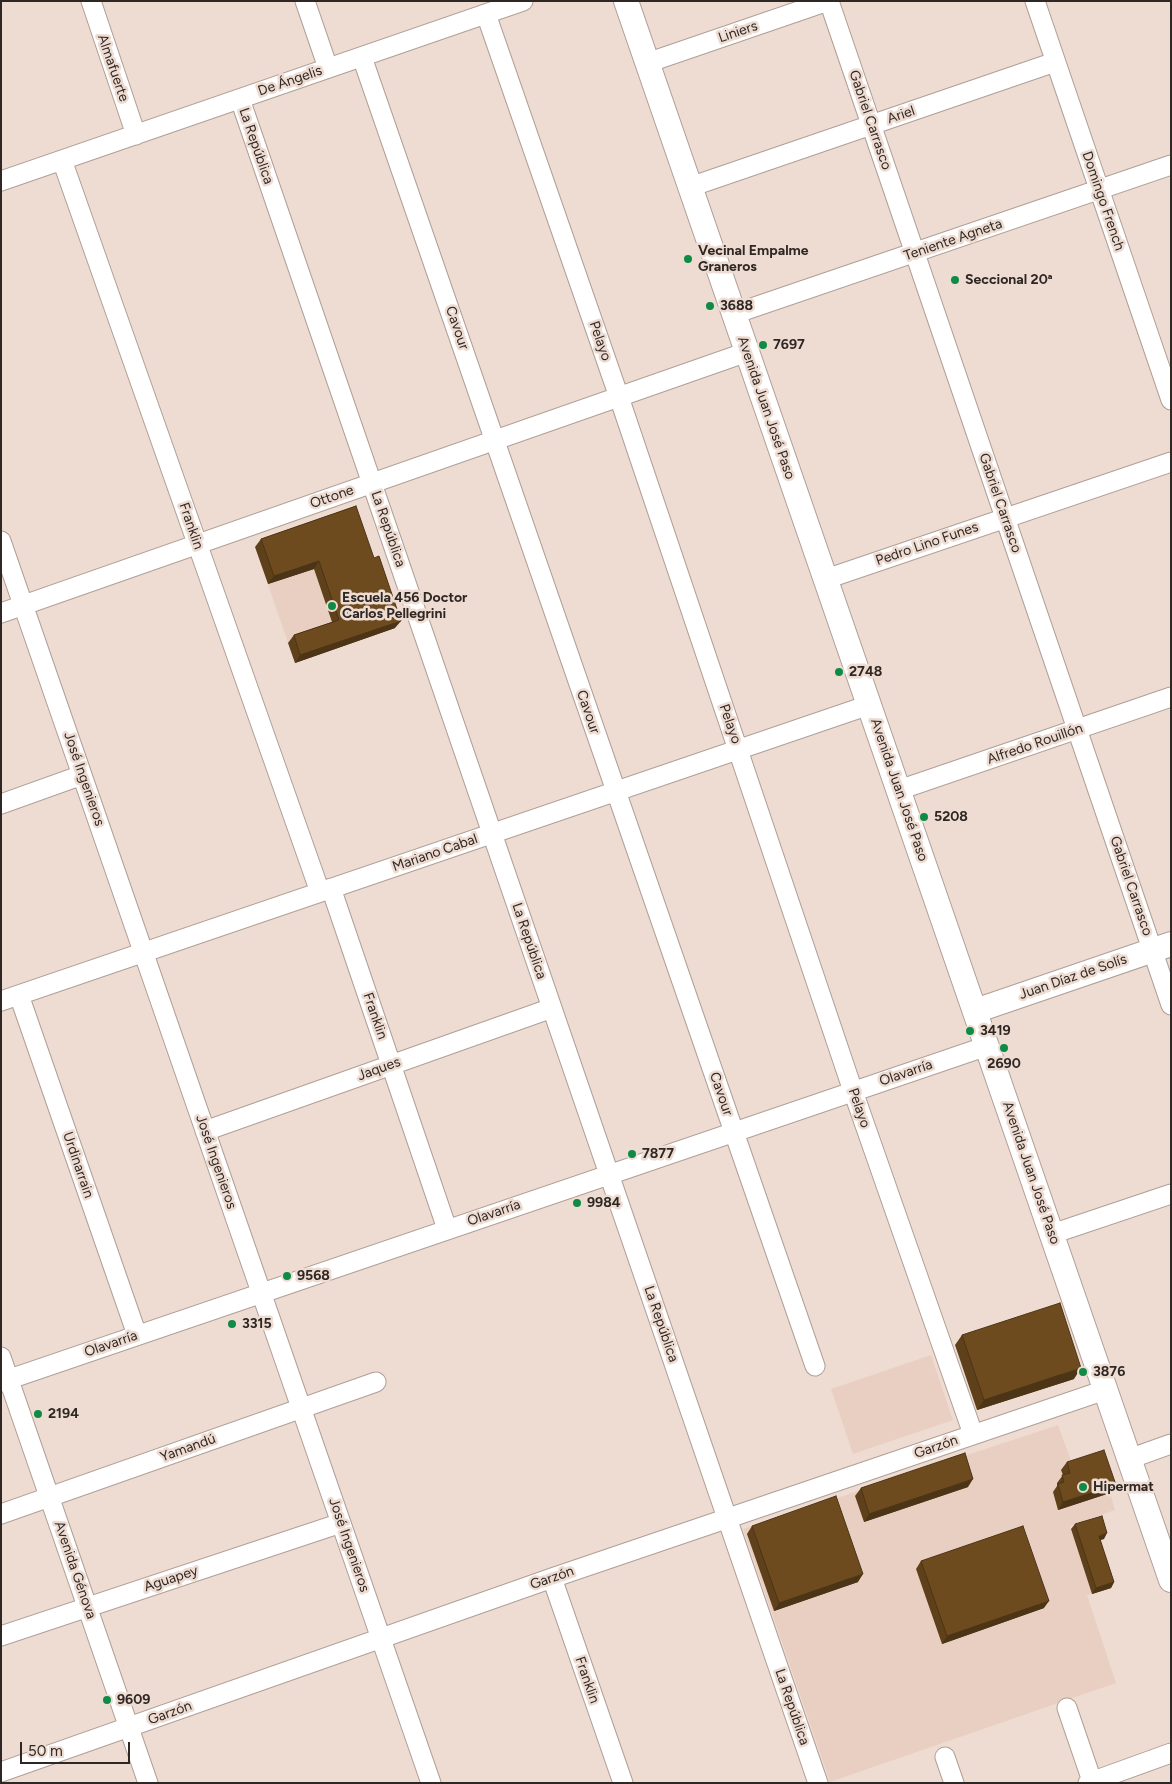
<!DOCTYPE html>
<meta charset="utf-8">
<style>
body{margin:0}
#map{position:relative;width:1172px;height:1784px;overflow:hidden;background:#eedcd2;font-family:Figtree,sans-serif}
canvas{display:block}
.frame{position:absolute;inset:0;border:2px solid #2e2723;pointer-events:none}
.scale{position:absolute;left:20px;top:1742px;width:110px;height:22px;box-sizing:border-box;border:2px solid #2e2723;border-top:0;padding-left:6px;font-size:15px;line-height:18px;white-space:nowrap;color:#2e2723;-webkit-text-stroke:4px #eedcd2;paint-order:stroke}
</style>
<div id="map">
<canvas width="1172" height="1784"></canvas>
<div class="frame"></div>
<div class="scale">50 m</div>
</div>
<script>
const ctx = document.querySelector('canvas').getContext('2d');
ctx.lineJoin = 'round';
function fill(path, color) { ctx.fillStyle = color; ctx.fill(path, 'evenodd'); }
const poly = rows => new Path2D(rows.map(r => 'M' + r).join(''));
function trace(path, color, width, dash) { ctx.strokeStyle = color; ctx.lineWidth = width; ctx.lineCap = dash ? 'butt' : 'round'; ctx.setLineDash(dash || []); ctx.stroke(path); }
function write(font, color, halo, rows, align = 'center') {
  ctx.font = font + ' Figtree,sans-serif'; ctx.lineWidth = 5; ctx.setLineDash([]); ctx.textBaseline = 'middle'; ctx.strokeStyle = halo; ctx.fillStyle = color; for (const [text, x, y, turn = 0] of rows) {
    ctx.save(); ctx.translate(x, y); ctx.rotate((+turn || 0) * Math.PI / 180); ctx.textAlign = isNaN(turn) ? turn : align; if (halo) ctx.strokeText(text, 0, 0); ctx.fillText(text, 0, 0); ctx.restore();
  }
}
const built = poly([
 [356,512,395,628,295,663,255,547],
 [931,1355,953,1420,853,1454,831,1389],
 [1058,1425,1073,1466,1059,1490,1058,1510,1110,1493,1115,1510,1070,1526,1092,1594,1087,1595,1116,1683,830,1782,743,1529]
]);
const minor = poly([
 [91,1,136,135],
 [305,1,328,68],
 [829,1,1171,1005],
 [1035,1,1171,400],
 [486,14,619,397,853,1091,973,1434],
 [362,57,815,1366],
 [647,63,828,1],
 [240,99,818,1783],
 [62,160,320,892],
 [1,181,523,1],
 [690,187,1055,62],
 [734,314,1171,165],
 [1,541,431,1783],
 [826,579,1171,462],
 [1,613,747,352],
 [899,790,1171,697],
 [1,804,82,775],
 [331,888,447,1229],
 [19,995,137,1335],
 [1,1001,869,705],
 [205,1131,552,1008],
 [1052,1234,1171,1194],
 [1,1357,148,1783],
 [1,1382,987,1046],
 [1129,1459,1171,1444],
 [1,1514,376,1382],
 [552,1578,623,1783],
 [1,1636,341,1523],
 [1067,1708,1092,1781],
 [945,1757,954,1783],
 [1,1772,552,1578,1105,1390],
 [1088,1783,1171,1753]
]);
const major = poly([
 [626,1,1171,1580],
 [975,1011,1171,944]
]);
const wall = poly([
 [356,506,395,628,295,663,288,643,294,635,332,622,314,569,268,584,255,547,261,539],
 [962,1335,1074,1379,977,1410,955,1345],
 [1067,1462,1116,1485,1110,1493,1058,1510,1053,1492,1057,1486,1057,1483,1063,1475,1061,1470],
 [968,1487,864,1522,855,1496,861,1488],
 [1075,1524,1104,1539,1100,1540,1114,1582,1111,1588,1092,1594,1071,1529],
 [752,1526,858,1582,774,1611,747,1534],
 [921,1561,1044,1608,942,1644,916,1569]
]);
const shadedWall = poly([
 [319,561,314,569,268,584,274,576],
 [401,621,395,628,295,663,300,655],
 [1081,1368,1074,1379,977,1410,984,1400],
 [973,1479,968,1487,864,1522,869,1514],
 [1116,1485,1110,1493,1058,1510,1063,1502],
 [1107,1533,1104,1539,1095,1541,1099,1536],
 [863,1574,858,1582,774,1611,779,1603],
 [1114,1582,1111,1588,1092,1594,1096,1588],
 [1049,1601,1044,1608,942,1644,947,1636]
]);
const building = poly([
 [356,506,374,558,379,556,401,621,300,655,294,635,339,620,319,561,274,576,261,539,356,506],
 [1060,1303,1081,1368,984,1400,962,1335,1060,1303],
 [1104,1450,1116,1485,1063,1502,1058,1484,1064,1482,1062,1475,1070,1473,1067,1462,1104,1450],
 [965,1453,973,1479,869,1514,861,1488,965,1453],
 [836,1496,863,1574,779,1603,752,1526,836,1496],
 [1102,1516,1107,1533,1099,1536,1114,1582,1096,1588,1075,1524,1102,1516],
 [1023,1526,1049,1601,947,1636,921,1561,1023,1526]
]);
const markers = [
 [688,259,5,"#0f8b46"],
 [955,280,5,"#0f8b46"],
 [710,306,5,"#0f8b46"],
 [763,345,5,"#0f8b46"],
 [332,606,5,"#0f8b46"],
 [839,672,5,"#0f8b46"],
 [924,817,5,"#0f8b46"],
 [970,1031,5,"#0f8b46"],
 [1004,1048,5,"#0f8b46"],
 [632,1154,5,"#0f8b46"],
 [577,1203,5,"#0f8b46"],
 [287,1276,5,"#0f8b46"],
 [232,1324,5,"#0f8b46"],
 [1083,1372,5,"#0f8b46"],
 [38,1414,5,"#0f8b46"],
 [1083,1487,5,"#0f8b46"],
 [107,1700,5,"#0f8b46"]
];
const streetNames = [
 ["Liniers",738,32,-19],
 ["Almafuerte",113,68,71],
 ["De Ángelis",290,81,-19],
 ["Ariel",901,115,-19],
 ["Gabriel Carrasco",870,120,71],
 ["La República",256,146,71],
 ["Domingo French",1103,201,71],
 ["Teniente Agneta",953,240,-19],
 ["Cavour",457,328,71],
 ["Pelayo",600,341,71],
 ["Avenida Juan José Paso",766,408,71],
 ["Ottone",332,497,-19],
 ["Gabriel Carrasco",1000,503,71],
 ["Franklin",191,526,71],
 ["La República",388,529,71],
 ["Pedro Lino Funes",927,544,-19],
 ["Cavour",588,712,71],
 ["Pelayo",730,724,71],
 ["Alfredo Rouillón",1035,744,-19],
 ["José Ingenieros",84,779,71],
 ["Avenida Juan José Paso",899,790,71],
 ["Mariano Cabal",435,853,-19],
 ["Gabriel Carrasco",1131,886,71],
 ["La República",529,941,71],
 ["Juan Díaz de Solís",1073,977,-19],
 ["Franklin",375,1016,71],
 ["Jaques",379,1069,-20],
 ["Olavarría",906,1073,-19],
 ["Cavour",721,1094,71],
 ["Pelayo",859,1108,71],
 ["José Ingenieros",216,1162,71],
 ["Urdinarrain",78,1165,71],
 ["Avenida Juan José Paso",1031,1173,71],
 ["Olavarría",494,1213,-19],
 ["La República",661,1324,71],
 ["Olavarría",111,1344,-19],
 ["Garzón",936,1447,-19],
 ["Yamandú",188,1448,-20],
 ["José Ingenieros",349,1545,71],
 ["Avenida Génova",75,1570,71],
 ["Garzón",552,1578,-19],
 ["Aguapey",171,1579,-18],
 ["Franklin",587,1680,71],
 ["La República",792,1707,71],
 ["Garzón",170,1713,-20]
];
const poiNames = [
 ["Vecinal Empalme",698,251],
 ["Graneros",698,267],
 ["Seccional 20ª",965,280],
 ["3688",720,306],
 ["7697",773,345],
 ["Escuela 456 Doctor",342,598],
 ["Carlos Pellegrini",342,614],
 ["2748",849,672],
 ["5208",934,817],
 ["3419",980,1031],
 ["2690",1004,1064,"center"],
 ["7877",642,1154],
 ["9984",587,1203],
 ["9568",297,1276],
 ["3315",242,1324],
 ["3876",1093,1372],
 ["2194",48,1414],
 ["Hipermat",1093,1487],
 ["9609",117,1700]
];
fill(built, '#e9cfc2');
trace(minor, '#b09f96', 21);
trace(major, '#b09f96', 26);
trace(minor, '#fff', 19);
trace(major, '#fff', 24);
fill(wall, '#5e401b');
fill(shadedWall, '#4c3416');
fill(building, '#6d4b1f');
trace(building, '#4c3416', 1);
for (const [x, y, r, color] of markers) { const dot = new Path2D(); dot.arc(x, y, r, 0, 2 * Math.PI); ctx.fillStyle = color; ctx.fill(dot); trace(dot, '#eedcd2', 2); }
write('14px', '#2e2723', '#eedcd2', streetNames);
write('bold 14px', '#2e2723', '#eedcd2', poiNames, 'left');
</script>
